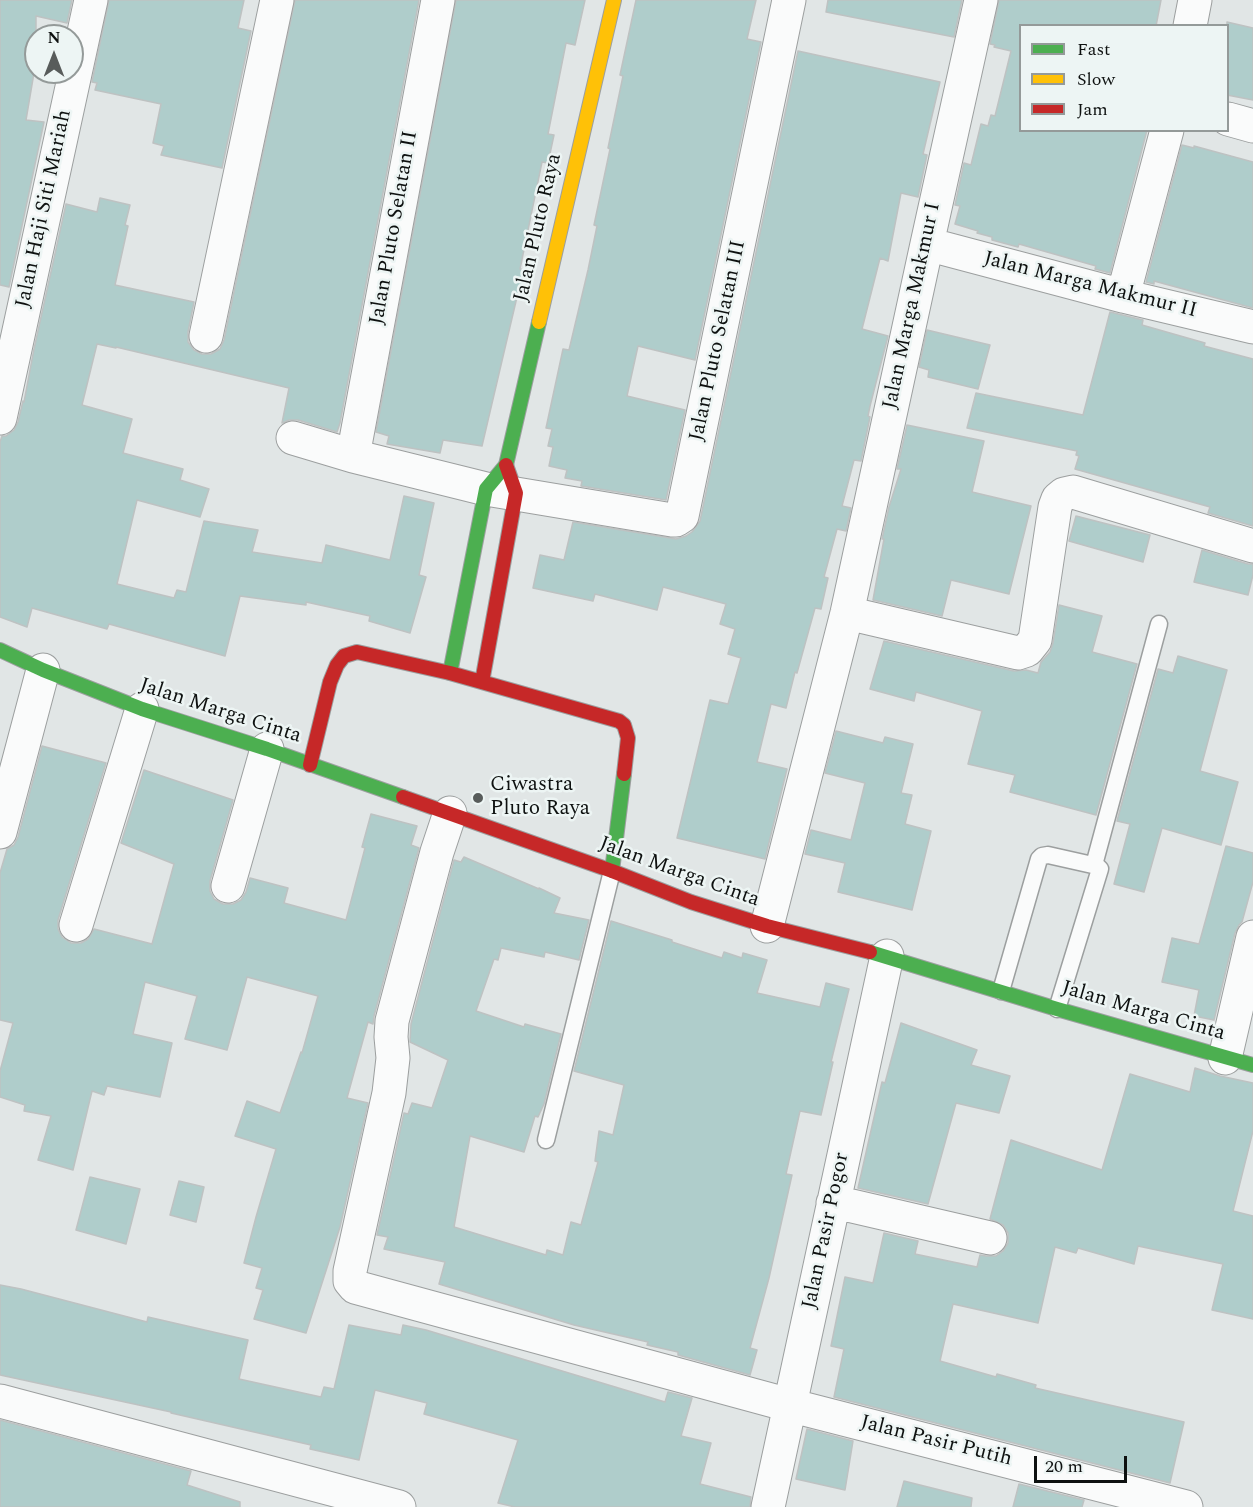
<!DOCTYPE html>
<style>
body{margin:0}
#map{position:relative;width:1253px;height:1507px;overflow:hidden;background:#e1e6e6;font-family:Spectral,serif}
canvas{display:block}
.legend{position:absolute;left:1019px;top:24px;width:210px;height:108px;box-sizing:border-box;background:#edf5f4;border:2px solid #949a99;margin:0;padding:8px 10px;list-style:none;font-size:18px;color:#0e1110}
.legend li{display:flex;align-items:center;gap:12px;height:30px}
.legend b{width:30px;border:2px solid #949a99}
.north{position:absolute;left:24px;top:24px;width:60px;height:60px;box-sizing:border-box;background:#edf5f4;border:2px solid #949a99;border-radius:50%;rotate:0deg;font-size:16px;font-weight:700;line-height:24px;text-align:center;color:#0e1110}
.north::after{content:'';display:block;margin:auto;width:21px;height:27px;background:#585c5b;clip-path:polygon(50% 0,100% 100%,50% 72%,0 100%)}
.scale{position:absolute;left:1034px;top:1456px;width:93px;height:27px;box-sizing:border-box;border:3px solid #0e1110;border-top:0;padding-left:8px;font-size:18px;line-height:21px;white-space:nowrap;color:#0e1110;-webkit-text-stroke:4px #edf5f4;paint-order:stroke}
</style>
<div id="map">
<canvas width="1253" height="1507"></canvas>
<ul class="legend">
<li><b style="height:8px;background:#4caf50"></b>Fast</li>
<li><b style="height:8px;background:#ffc107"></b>Slow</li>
<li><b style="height:8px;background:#c62828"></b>Jam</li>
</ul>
<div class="north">N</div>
<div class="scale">20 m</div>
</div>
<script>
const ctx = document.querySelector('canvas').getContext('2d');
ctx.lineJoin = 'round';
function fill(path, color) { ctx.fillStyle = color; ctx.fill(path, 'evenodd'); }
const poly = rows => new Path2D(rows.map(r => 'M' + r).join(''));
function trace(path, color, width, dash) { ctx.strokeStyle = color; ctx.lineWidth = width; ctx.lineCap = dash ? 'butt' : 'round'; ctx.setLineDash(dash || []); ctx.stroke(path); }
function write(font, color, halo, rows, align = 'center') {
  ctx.font = font + ' Spectral,serif'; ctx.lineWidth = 5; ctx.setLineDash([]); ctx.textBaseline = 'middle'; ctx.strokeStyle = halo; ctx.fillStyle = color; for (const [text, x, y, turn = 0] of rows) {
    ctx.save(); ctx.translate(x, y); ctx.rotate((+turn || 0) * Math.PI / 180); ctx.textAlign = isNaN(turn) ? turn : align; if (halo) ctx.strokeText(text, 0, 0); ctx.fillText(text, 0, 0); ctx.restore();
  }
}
const building = poly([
 [0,0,72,0,67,23,36,16,36,61,26,120,44,122,9,287,0,285,0,0],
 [109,0,244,0,238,28,251,31,222,168,161,155,164,146,153,143,161,104,95,90,97,83,92,82,109,0],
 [295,0,419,0,340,423,337,432,298,420,289,420,282,423,289,388,116,347,116,348,97,344,82,405,132,419,123,453,183,469,180,480,209,489,200,517,137,500,117,584,174,598,177,590,186,592,204,521,258,530,252,552,322,563,326,545,390,560,404,496,434,503,419,575,426,577,410,633,369,621,370,616,306,602,306,605,240,596,225,656,109,624,107,629,32,608,27,627,0,617,0,442,2,436,6,436,14,430,18,422,23,401,24,402,34,349,66,204,97,212,100,198,130,205,125,225,128,226,115,285,194,302,188,332,188,342,194,350,202,354,211,354,220,349,224,340,295,0],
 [456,0,585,0,575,45,566,43,548,134,554,135,548,163,542,162,520,269,526,270,521,297,517,297,482,446,443,440,440,453,387,444,389,436,376,432,456,0],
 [636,0,756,0,747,39,761,42,695,360,638,346,627,396,685,410,666,500,581,486,582,481,565,478,567,470,549,466,553,447,548,446,552,429,546,428,563,349,569,350,588,270,597,226,594,225,610,149,608,148,623,76,620,75,636,0],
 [828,0,962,0,954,37,826,12,828,0],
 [999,0,1161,0,1156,26,1020,26,1020,130,1147,130,1110,273,1095,269,1096,266,1019,244,1018,247,992,240,992,237,977,233,978,231,955,224,960,206,955,205,964,163,971,165,981,124,988,126,991,115,995,116,1011,51,994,47,995,45,990,44,999,0],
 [1227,22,1253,28,1253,100,1227,95,1227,22],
 [798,51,940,82,923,154,927,155,918,197,901,193,888,261,880,258,862,329,888,336,870,406,868,416,870,417,861,461,854,460,842,506,851,508,846,531,837,529,824,577,828,578,821,609,815,608,797,673,795,672,786,708,771,704,757,762,787,769,765,859,677,838,710,700,728,704,741,658,728,654,735,629,720,624,726,604,663,587,657,610,595,594,593,601,533,588,540,555,564,560,573,522,676,539,686,536,692,532,700,521,798,51],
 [1182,145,1194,148,1194,146,1253,162,1253,308,1154,281,1154,284,1146,282,1182,145],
 [1110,312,1143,320,1142,325,1205,343,1204,346,1253,359,1253,526,1208,513,1210,507,1075,469,1079,456,1076,455,1077,451,967,428,976,393,1083,415,1110,312],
 [927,330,990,345,978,389,928,377,929,370,919,367,927,330],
 [907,425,984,441,972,492,1031,506,1009,594,951,580,942,616,873,600,884,539,882,539,889,507,901,469,897,469,907,425],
 [1076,516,1150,535,1143,562,1069,541,1076,516],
 [1202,550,1248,564,1253,564,1253,575,1248,595,1194,582,1202,550],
 [1059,605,1102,616,1092,652,1137,664,1096,815,1010,792,1015,775,968,764,982,711,916,692,914,701,870,689,884,641,1014,671,1026,670,1038,673,1041,662,1050,652,1053,643,1059,605],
 [1178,656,1227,670,1200,771,1238,782,1221,845,1162,828,1144,892,1114,884,1130,824,1117,821,1158,669,1173,673,1178,656],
 [836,731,883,743,885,737,913,744,901,793,912,795,905,824,931,831,912,910,838,892,845,863,805,854,811,830,851,840,865,783,825,773,836,731],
 [42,746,106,763,58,920,58,929,62,937,71,943,81,943,88,939,94,929,152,944,174,864,121,843,144,770,233,800,210,881,210,891,214,899,223,904,233,904,241,900,246,892,250,878,288,888,284,903,346,920,365,848,362,847,371,814,417,826,411,845,419,848,374,1016,373,1024,368,1022,347,1098,368,1103,340,1227,306,1333,254,1319,263,1290,256,1288,262,1268,244,1263,256,1217,276,1149,235,1136,247,1101,280,1113,301,1052,302,1053,318,996,247,977,227,1050,185,1039,197,996,145,982,133,1034,172,1043,160,1097,107,1086,104,1095,92,1091,73,1170,38,1160,51,1116,24,1111,25,1105,0,1097,0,1071,13,1023,0,1020,0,873,7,849,14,845,18,837,42,746],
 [1226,846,1253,853,1253,882,1242,922,1239,925,1235,933,1214,1020,1194,1016,1199,990,1162,982,1172,938,1199,944,1226,846],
 [464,857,539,889,539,888,560,898,554,913,589,920,579,960,545,952,544,957,501,948,498,960,494,959,476,1011,524,1027,525,1024,561,1034,544,1104,538,1117,535,1116,524,1152,470,1136,454,1227,546,1255,547,1250,563,1255,571,1222,581,1225,598,1162,595,1161,599,1131,613,1135,624,1085,574,1071,611,921,672,940,672,942,722,958,724,952,742,958,743,953,767,960,757,993,820,1007,826,983,849,989,831,1062,833,1062,821,1115,800,1111,786,1174,792,1175,769,1278,750,1348,757,1350,750,1375,678,1355,678,1352,647,1345,648,1342,574,1325,439,1284,445,1262,384,1249,388,1237,377,1235,404,1113,408,1114,412,1103,432,1108,448,1060,410,1042,411,1024,454,860,461,862,464,857],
 [901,1023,977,1050,971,1065,1010,1076,999,1113,956,1103,928,1204,858,1188,882,1082,885,1083,901,1023],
 [1195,1068,1220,1076,1253,1083,1253,1131,1233,1211,1253,1216,1253,1319,1212,1310,1223,1264,1138,1246,1134,1264,1078,1248,1076,1253,1055,1247,1038,1323,953,1304,940,1361,996,1377,997,1374,1036,1385,1035,1388,1184,1422,1170,1483,834,1397,844,1349,831,1346,845,1277,873,1283,884,1233,918,1241,915,1254,977,1267,980,1255,986,1256,996,1256,1003,1251,1008,1243,1008,1233,1003,1225,990,1219,1011,1140,1102,1170,1130,1074,1190,1092,1195,1068],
 [90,1177,140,1189,126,1244,76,1230,90,1177],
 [179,1181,204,1187,196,1222,170,1215,179,1181],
 [0,1285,21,1289,147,1322,148,1317,248,1340,239,1379,321,1397,324,1387,334,1389,349,1325,401,1335,403,1325,426,1330,665,1402,668,1392,692,1398,681,1436,711,1443,700,1484,751,1497,750,1507,515,1507,498,1503,518,1440,424,1414,427,1403,375,1390,359,1460,310,1449,311,1445,171,1413,171,1412,0,1375,0,1285],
 [0,1420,191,1471,187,1485,240,1502,240,1507,0,1507,0,1420],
 [807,1429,853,1441,845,1490,796,1479,807,1429],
 [904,1481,972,1498,971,1507,897,1507,904,1481],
 [1019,1484,1084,1500,1082,1507,1013,1507,1019,1484]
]);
const lane = poly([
 [1094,865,1159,624],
 [1001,991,1039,859,1042,856,1048,855,1097,866,1100,869,1057,1009],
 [546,1140,612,871]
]);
const street = poly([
 [1190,26,1195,0],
 [1228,119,1253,126],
 [927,244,1123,296,1253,327],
 [1123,296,1167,130],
 [206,336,277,0],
 [0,418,91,0],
 [293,438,353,456,486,489,672,520,676,520,682,516,789,0],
 [353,456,438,0],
 [847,613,1018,653,1027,650,1035,640,1055,507,1058,499,1064,494,1073,492,1253,546],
 [450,813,437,852,392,1021,391,1037,393,1058,389,1093,350,1271,350,1281,355,1287,789,1405,1186,1507],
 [0,832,43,670],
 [228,886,267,749],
 [76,925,142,709],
 [767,926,847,613,927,244,981,0],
 [1225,1058,1253,937],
 [833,1203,852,1206,990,1238],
 [0,1401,399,1507],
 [768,1507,887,956]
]);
const fast = poly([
 [0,650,43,670,142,709,267,749,403,797],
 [450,673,486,489,506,465,539,322],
 [612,871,624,774],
 [870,952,1057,1009,1253,1065]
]);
const slow = poly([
 [539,322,614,0]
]);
const jam = poly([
 [482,682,516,493,506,465],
 [310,765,330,682,337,665,344,656,357,652,450,673,619,721,624,725,628,738,624,774],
 [403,797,612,871,691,902,767,926,870,952]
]);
const markers = [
 [478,798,6,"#585c5b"]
];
const streetNames = [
 ["Jalan Haji Siti Mariah",45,209,-78],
 ["Jalan Pluto Selatan II",395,228,-80],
 ["Jalan Pluto Raya",539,228,-77],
 ["Jalan Marga Makmur II",1090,286,14],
 ["Jalan Marga Makmur I",913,306,-78],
 ["Jalan Pluto Selatan III",719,341,-78],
 ["Jalan Marga Cinta",220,712,18],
 ["Jalan Marga Cinta",679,873,20],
 ["Jalan Marga Cinta",1143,1012,16],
 ["Jalan Pasir Pogor",827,1231,-78],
 ["Jalan Pasir Putih",936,1442,14]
];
const poiNames = [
 ["Ciwastra",490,786],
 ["Pluto Raya",490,810]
];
fill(building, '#afcdcb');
trace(building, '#bec2c2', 1.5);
trace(lane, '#9c9f9f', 19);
trace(street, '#9c9f9f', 35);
trace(fast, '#9c9f9f', 16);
trace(slow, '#9c9f9f', 16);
trace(jam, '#9c9f9f', 16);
trace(lane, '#fafbfb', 16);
trace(street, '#fafbfb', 33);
trace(fast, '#4caf50', 14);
trace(slow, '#ffc107', 14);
trace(jam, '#c62828', 14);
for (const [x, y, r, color] of markers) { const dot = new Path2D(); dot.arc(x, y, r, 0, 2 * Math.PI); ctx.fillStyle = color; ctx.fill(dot); trace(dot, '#edf5f4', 2); }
write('21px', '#0e1110', '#edf5f4', streetNames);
write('21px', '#0e1110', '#edf5f4', poiNames, 'left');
</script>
